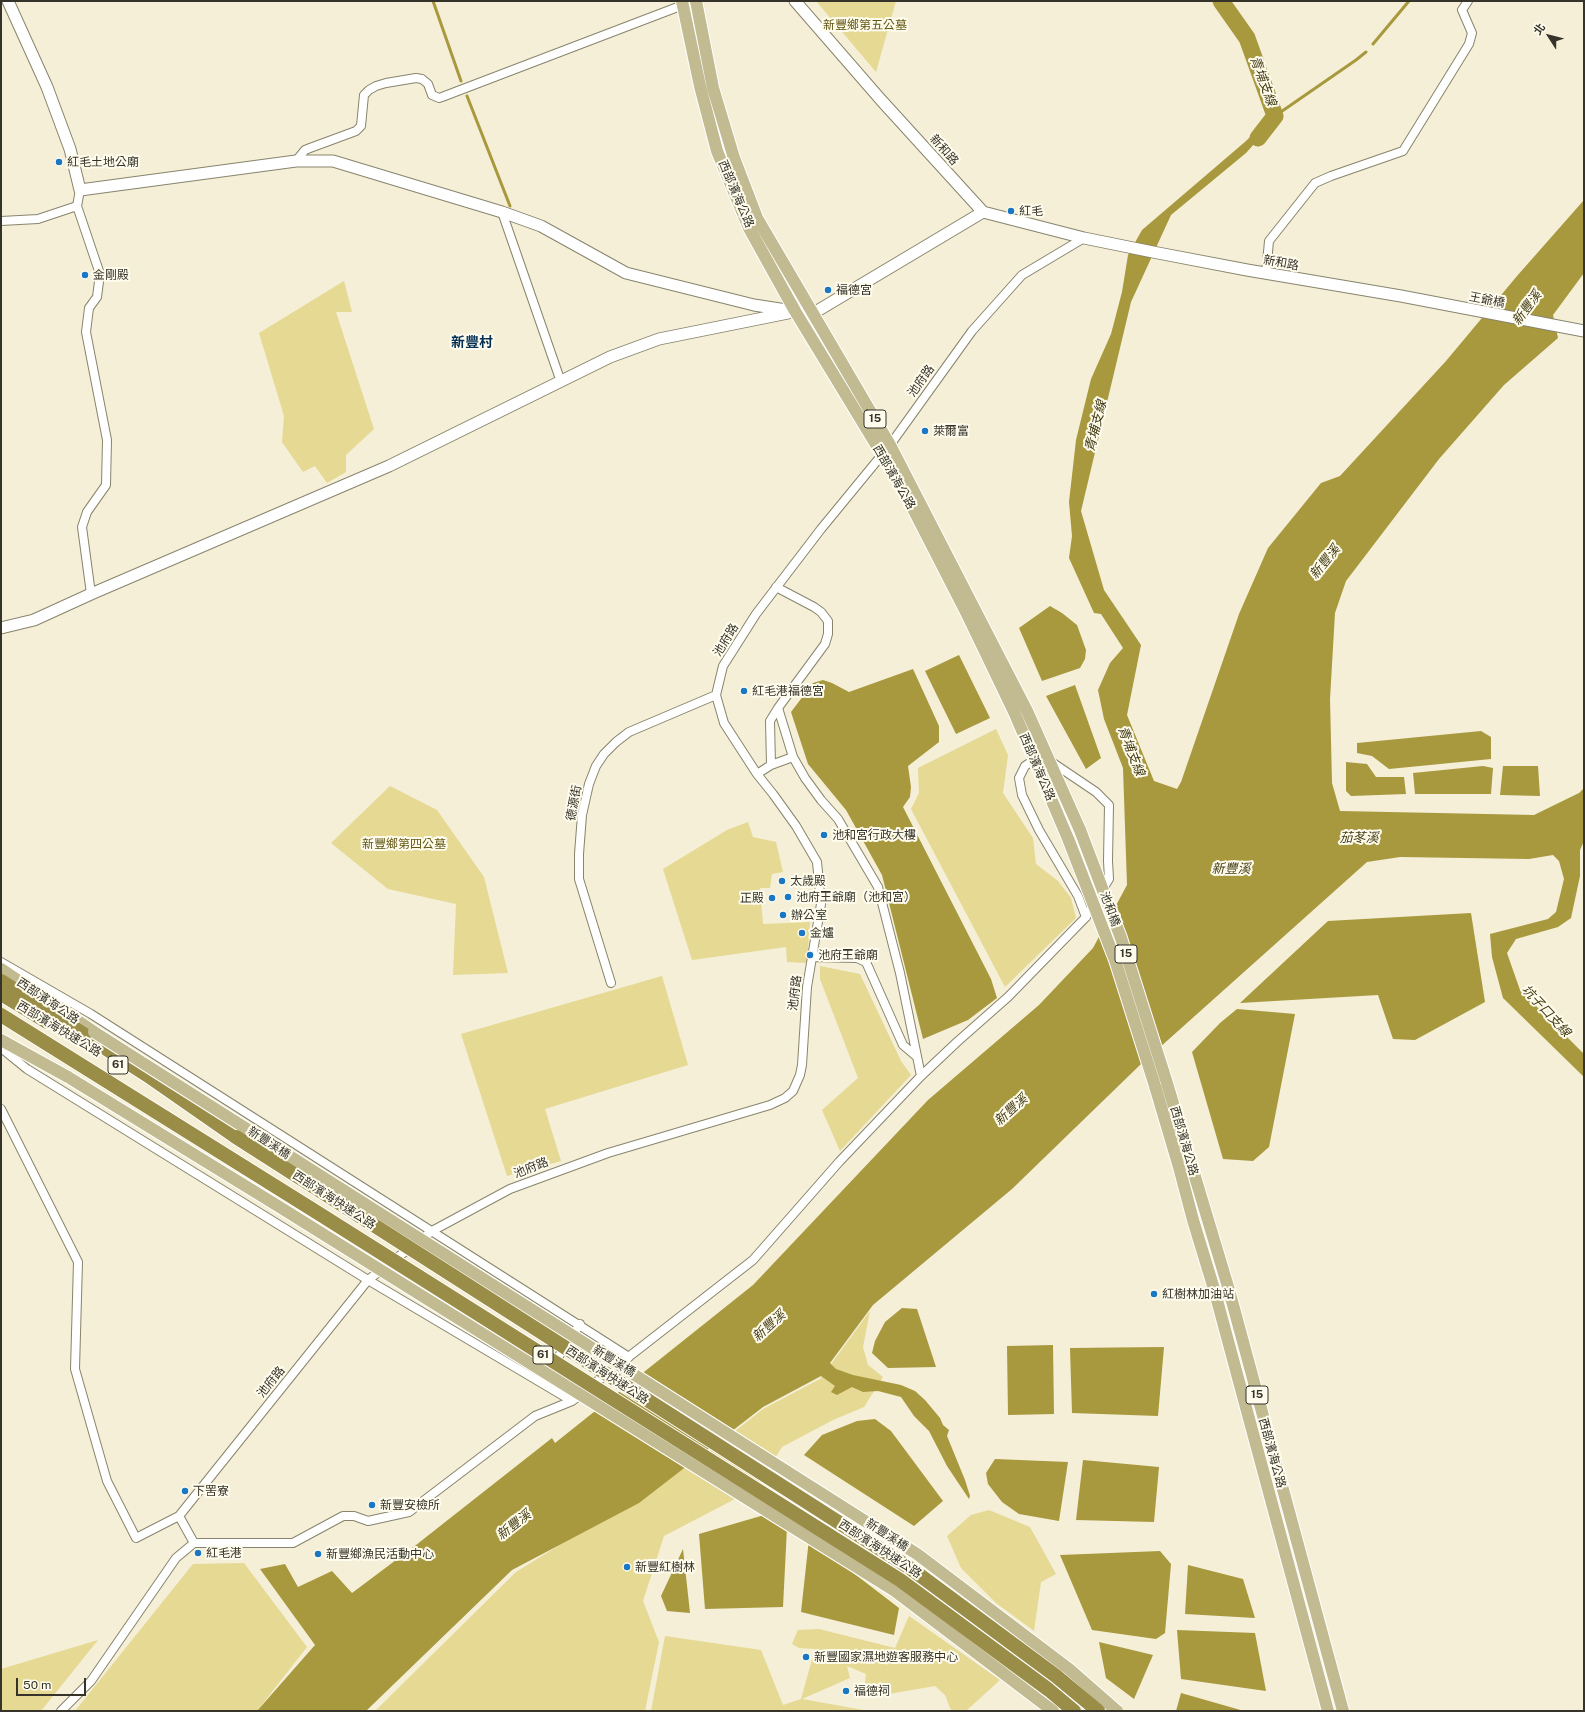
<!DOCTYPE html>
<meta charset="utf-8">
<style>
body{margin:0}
#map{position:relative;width:1585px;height:1712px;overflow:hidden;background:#f4efd6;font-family:"Public Sans","Noto Sans TC",sans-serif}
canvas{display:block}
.frame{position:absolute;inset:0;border:2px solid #35332a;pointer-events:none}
.north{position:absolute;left:1529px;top:16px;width:40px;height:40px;-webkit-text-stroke:3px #fffced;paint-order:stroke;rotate:306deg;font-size:11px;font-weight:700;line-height:16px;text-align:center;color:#35332a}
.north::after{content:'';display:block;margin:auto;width:14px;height:18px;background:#35332a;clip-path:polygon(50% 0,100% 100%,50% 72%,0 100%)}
.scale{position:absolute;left:16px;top:1678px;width:70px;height:18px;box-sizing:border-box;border:2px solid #35332a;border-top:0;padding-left:5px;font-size:12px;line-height:14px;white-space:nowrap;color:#35332a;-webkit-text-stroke:3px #fffced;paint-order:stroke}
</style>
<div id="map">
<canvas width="1585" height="1712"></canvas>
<div class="frame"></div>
<div class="north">北</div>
<div class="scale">50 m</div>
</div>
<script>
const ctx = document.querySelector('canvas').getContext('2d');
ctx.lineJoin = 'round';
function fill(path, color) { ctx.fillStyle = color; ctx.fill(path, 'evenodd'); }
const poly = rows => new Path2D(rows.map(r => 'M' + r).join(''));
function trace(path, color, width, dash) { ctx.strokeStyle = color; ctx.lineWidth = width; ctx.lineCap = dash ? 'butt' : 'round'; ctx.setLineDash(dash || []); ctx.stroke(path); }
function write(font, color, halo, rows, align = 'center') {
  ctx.font = font + ' "Public Sans","Noto Sans TC",sans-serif'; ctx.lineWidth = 4; ctx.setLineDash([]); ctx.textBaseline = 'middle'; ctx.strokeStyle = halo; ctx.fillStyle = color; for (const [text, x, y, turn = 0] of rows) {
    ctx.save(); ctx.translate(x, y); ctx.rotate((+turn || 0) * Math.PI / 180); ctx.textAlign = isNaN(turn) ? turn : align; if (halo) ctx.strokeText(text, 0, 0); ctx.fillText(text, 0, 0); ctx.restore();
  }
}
const green = poly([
 [816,1,896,1,876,72],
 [344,281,352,312,336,312,374,429,346,455,346,472,327,483,315,466,303,472,282,442,284,416,259,333],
 [996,729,1008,755,1003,793,1033,838,1036,864,1058,881,1071,898,1076,918,1005,987,911,809,919,793,918,768],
 [390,786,437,810,484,877,508,973,453,975,456,904,388,889,331,843],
 [748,822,753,837,776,842,783,872,772,874,770,888,760,888,763,924,810,922,807,963,787,962,786,947,692,960,663,869,727,830],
 [820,966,860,974,901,1061,911,1075,840,1151,822,1110,858,1078,820,979],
 [662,976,688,1065,545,1109,561,1161,507,1176,461,1034],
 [870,1311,863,1347,868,1365,883,1377,864,1407,833,1420,782,1447,756,1488,664,1536,643,1601,659,1642,645,1711,375,1711,516,1572,706,1454,763,1409,820,1379],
 [989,1510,1030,1527,1056,1574,1041,1582,1034,1631,996,1603,961,1568,947,1536,971,1515],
 [244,1563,307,1647,257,1711,75,1711,193,1564],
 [909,1616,1000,1680,966,1711,953,1711,950,1708,945,1695,935,1686,871,1697,864,1691,866,1674,847,1666,850,1678,802,1699,869,1711,651,1711,665,1636,761,1650,783,1705,801,1699,815,1649,799,1648,792,1644,798,1630,819,1629,895,1648],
 [98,1640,41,1711,1,1711,1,1669]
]);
const water = poly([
 [1269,118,1273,123,1246,153,1171,215,1131,302,1081,511,1104,590,1141,645,1127,715,1154,781,1177,789,1181,782,1239,614,1268,548,1321,483,1340,476,1446,361,1517,276,1584,200,1584,273,1553,315,1558,338,1504,385,1439,459,1346,581,1335,613,1330,699,1332,783,1340,811,1534,815,1579,793,1584,788,1584,841,1580,850,1580,876,1571,918,1558,927,1516,939,1507,953,1520,990,1584,1054,1584,1077,1503,998,1492,957,1490,934,1548,919,1556,912,1564,879,1559,861,1553,855,1529,859,1400,857,1367,862,1140,1065,1012,1189,873,1305,830,1363,836,1369,853,1375,901,1385,915,1391,925,1400,940,1418,943,1425,949,1430,947,1436,965,1480,970,1496,969,1499,947,1466,929,1431,914,1416,901,1397,878,1391,863,1392,852,1387,837,1395,831,1392,835,1386,821,1376,763,1407,639,1503,512,1570,366,1711,257,1711,315,1645,260,1569,285,1564,298,1587,332,1571,352,1593,416,1545,552,1438,555,1443,753,1285,928,1100,1039,1005,1093,948,1127,885,1123,768,1104,719,1098,690,1110,663,1123,648,1101,614,1094,613,1069,558,1072,536,1069,502,1076,440,1091,379,1111,334,1122,292,1128,255,1142,230,1246,141],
 [1050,606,1062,613,1077,625,1086,650,1085,659,1080,668,1042,681,1019,628],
 [959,655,990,718,956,734,925,671],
 [913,669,939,726,939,742,908,766,911,787,910,797,903,807,991,979,997,998,968,1020,923,1039,882,875,846,810,808,764,791,712,813,683,823,680,832,683,849,692],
 [1075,685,1101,758,1086,769,1046,696],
 [1481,731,1491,737,1491,759,1389,769,1372,756,1357,753,1357,743],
 [1346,762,1367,764,1376,777,1404,777,1406,794,1351,796,1346,791],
 [1483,766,1493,768,1491,794,1415,794,1413,773],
 [1503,766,1538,766,1540,796,1500,795],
 [1471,913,1485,1002,1415,1040,1393,1039,1378,995,1240,1003,1328,921],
 [1237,1009,1295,1014,1269,1147,1253,1161,1223,1159,1192,1052,1220,1023],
 [902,1308,917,1309,936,1367,888,1368,872,1353,875,1341,885,1322],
 [1053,1345,1054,1414,1008,1415,1007,1346],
 [1164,1347,1158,1416,1072,1413,1070,1348],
 [875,1419,891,1431,943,1501,914,1526,804,1455,822,1435,857,1421],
 [995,1459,1068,1462,1059,1521,1019,1514,1002,1502,988,1484,986,1473],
 [1083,1460,1159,1467,1154,1522,1076,1520],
 [778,1511,787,1527,783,1607,705,1609,699,1534],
 [809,1539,899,1608,894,1635,801,1612],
 [683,1549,690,1613,667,1611,661,1596],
 [1160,1551,1171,1564,1165,1633,1156,1639,1092,1630,1060,1555],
 [1188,1565,1243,1579,1255,1618,1185,1614],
 [1177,1630,1255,1633,1266,1691,1181,1679],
 [1099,1642,1153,1655,1134,1699,1106,1678],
 [1181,1693,1244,1711,1176,1711]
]);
const stream = poly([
 [433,1,461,81],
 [1373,44,1409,1],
 [467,96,510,206],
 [1275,116,1356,60,1366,52]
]);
const river = poly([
 [1221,1,1247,38,1275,116,1258,138]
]);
const street = poly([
 [296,161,305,150,310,148,356,131,361,126,364,95,369,90,376,86,386,83,416,78,422,79,428,84,432,95,439,98,442,97,683,5,689,1],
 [80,190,77,206,100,274,97,297,89,308,86,332,107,440,106,485,87,512,82,527,91,594],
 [502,212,561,382],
 [1,221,38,219,77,206],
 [1266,274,1269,241,1315,183,1331,176,1403,151,1469,44,1472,33,1462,10,1468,1],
 [1034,760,1025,766,1019,778,1022,795,1039,830,1078,896,1086,917],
 [771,765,770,721,778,708],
 [757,774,771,765,793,757],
 [813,957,857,958,866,962,903,1045,916,1056],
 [1,962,91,1014,629,1357],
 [611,983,579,879,579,854,582,815,589,784,596,766,604,754,616,742,629,732,716,695],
 [1,1048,27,1069,368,1280,572,1401],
 [921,1076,957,1042,1008,997,1086,917,1109,879,1108,861,1109,805,1096,792,1050,761],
 [1,1109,78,1262,75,1369,107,1481,136,1538,179,1516],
 [553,1365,580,1324],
 [194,1543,179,1516,368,1280,432,1231,510,1189,608,1153,770,1105,785,1098,793,1091,800,1075,802,1065,807,987,821,904,817,862,796,826,773,794,757,774,724,723,716,695,723,666,756,614,821,529,890,445,972,331,1022,275,1084,238],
 [61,1711,91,1681,176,1558,194,1543,293,1543,343,1516,354,1516,368,1521,409,1512,535,1416,572,1401,753,1260,839,1162,921,1076,900,973,878,887,838,819,821,800,805,778,793,757,778,708,825,644,828,634,828,621,821,612,814,607,776,587]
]);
const secondary = poly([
 [8,1,47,87,70,149,80,190,296,161,333,161,502,212,541,226,626,273,754,305,812,314,983,212],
 [795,1,881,100,983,212,1084,238,1158,253,1247,270,1401,296,1584,331],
 [1,628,34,620,91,594,389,466,610,357,659,339,788,313]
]);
const primary = poly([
 [682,1,700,86,717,151,749,228,795,311,903,489,966,612,1015,714,1069,841],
 [696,1,713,88,734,158,757,218,890,445,1027,711,1080,830],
 [1,969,94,1032],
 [1,1040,68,1077],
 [1166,1080,1229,1290,1343,1711],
 [1155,1086,1179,1167,1193,1220,1214,1289,1328,1711]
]);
const highway = poly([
 [1,981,147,1075,236,1137],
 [1,994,47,1022]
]);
const primaryBridge = poly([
 [1080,830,1121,938,1166,1080],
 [1069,841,1115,960,1155,1086],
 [94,1032,917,1554,1069,1669,1117,1711],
 [68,1077,278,1206,895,1591,1053,1711]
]);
const highwayBridge = poly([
 [1,1015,318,1213,900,1580,1049,1690,1074,1711],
 [236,1137,910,1568,1056,1676,1098,1711]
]);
const markers = [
 [59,162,4,"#1a77c4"],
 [1011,211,4,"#1a77c4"],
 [85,275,4,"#1a77c4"],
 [828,290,4,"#1a77c4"],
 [925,431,4,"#1a77c4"],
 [744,691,4,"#1a77c4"],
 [824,835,4,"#1a77c4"],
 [782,881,4,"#1a77c4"],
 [788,897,4,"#1a77c4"],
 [772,898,4,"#1a77c4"],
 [783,915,4,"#1a77c4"],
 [802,933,4,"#1a77c4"],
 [810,955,4,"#1a77c4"],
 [1154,1294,4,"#1a77c4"],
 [185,1491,4,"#1a77c4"],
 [372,1505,4,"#1a77c4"],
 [198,1553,4,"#1a77c4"],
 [318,1554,4,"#1a77c4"],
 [627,1567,4,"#1a77c4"],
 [806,1657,4,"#1a77c4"],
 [846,1691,4,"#1a77c4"]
];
const shields = [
 [875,419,22],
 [1126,954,22],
 [118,1065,20],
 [543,1355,20],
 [1257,1395,22]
];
const shieldNames = [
 ["15",875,419],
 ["15",1126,954],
 ["61",118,1065],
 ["61",543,1355],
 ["15",1257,1395]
];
const parkNames = [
 ["新豐鄉第五公墓",865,25],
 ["新豐鄉第四公墓",404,844]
];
const streetNames = [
 ["新和路",944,150,48],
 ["西部濱海公路",736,194,67],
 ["新和路",1281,263,10],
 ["王爺橋",1487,300,11],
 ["池府路",921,381,-54],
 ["西部濱海公路",894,477,60],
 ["池府路",726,640,-58],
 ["西部濱海公路",1037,767,67],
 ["德源街",574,803,-79],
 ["池和橋",1110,909,70],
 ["池府路",795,993,-83],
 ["西部濱海公路",48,1001,34],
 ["西部濱海快速公路",59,1029,31],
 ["西部濱海公路",1184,1141,74],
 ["新豐溪橋",269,1143,33],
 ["池府路",531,1168,-21],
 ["西部濱海快速公路",334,1200,33],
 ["新豐溪橋",614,1361,32],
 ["西部濱海快速公路",607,1375,33],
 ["池府路",271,1382,-51],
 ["西部濱海公路",1272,1453,75],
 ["新豐溪橋",887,1535,33],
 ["西部濱海快速公路",880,1549,33]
];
const poiNames = [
 ["紅毛土地公廟",67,162],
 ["紅毛",1019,211],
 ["金剛殿",93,275],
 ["福德宮",836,290],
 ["萊爾富",933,431],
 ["紅毛港福德宮",752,691],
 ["池和宮行政大樓",832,835],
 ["太歲殿",790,881],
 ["池府王爺廟（池和宮）",796,897],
 ["正殿",764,898,"right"],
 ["辦公室",791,915],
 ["金爐",810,933],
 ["池府王爺廟",818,955],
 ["紅樹林加油站",1162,1294],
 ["下罟寮",193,1491],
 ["新豐安檢所",380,1505],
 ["紅毛港",206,1553],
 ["新豐鄉漁民活動中心",326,1554],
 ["新豐紅樹林",635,1567],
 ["新豐國家濕地遊客服務中心",814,1657],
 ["福德祠",854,1691]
];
const waterNames = [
 ["青埔支線",1263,81,70],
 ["新豐溪",1527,308,-53],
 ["青埔支線",1096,426,-76],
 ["新豐溪",1325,562,-51],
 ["青埔支線",1131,751,69],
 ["茄苳溪",1359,838],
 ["新豐溪",1231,869],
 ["坑子口支線",1546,1011,47],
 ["新豐溪",1011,1110,-42],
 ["新豐溪",769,1326,-42],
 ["新豐溪",514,1525,-38]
];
const quarterNames = [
 ["新豐村",472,343]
];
fill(green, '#e5d994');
fill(water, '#a8983e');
trace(stream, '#a8983e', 3);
trace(river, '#a8983e', 17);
trace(street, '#88846d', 10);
trace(secondary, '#88846d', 13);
trace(primary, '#fff', 14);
trace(highway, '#fff', 16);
trace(street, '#fff', 8);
trace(secondary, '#fff', 11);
trace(primary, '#c2bb91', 12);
trace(highway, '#9a8d48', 14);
trace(primaryBridge, '#fff', 14, []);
trace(highwayBridge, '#fff', 16, []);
trace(primaryBridge, '#c2bb91', 12);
trace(highwayBridge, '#9a8d48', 14);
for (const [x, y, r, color] of markers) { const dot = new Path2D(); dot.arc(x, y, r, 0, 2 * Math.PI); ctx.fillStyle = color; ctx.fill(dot); trace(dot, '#fffced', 1.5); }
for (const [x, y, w] of shields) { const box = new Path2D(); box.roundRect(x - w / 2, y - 9, w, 18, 3); ctx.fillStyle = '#fffced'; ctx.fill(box); trace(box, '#35332a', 1); }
write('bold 11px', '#35332a', null, shieldNames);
write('12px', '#635714', '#fffced', parkNames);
write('12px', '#35332a', '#fffced', streetNames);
write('12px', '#35332a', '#fffced', poiNames, 'left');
write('italic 13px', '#413a13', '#fffced', waterNames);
write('bold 14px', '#043054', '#fffced', quarterNames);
</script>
